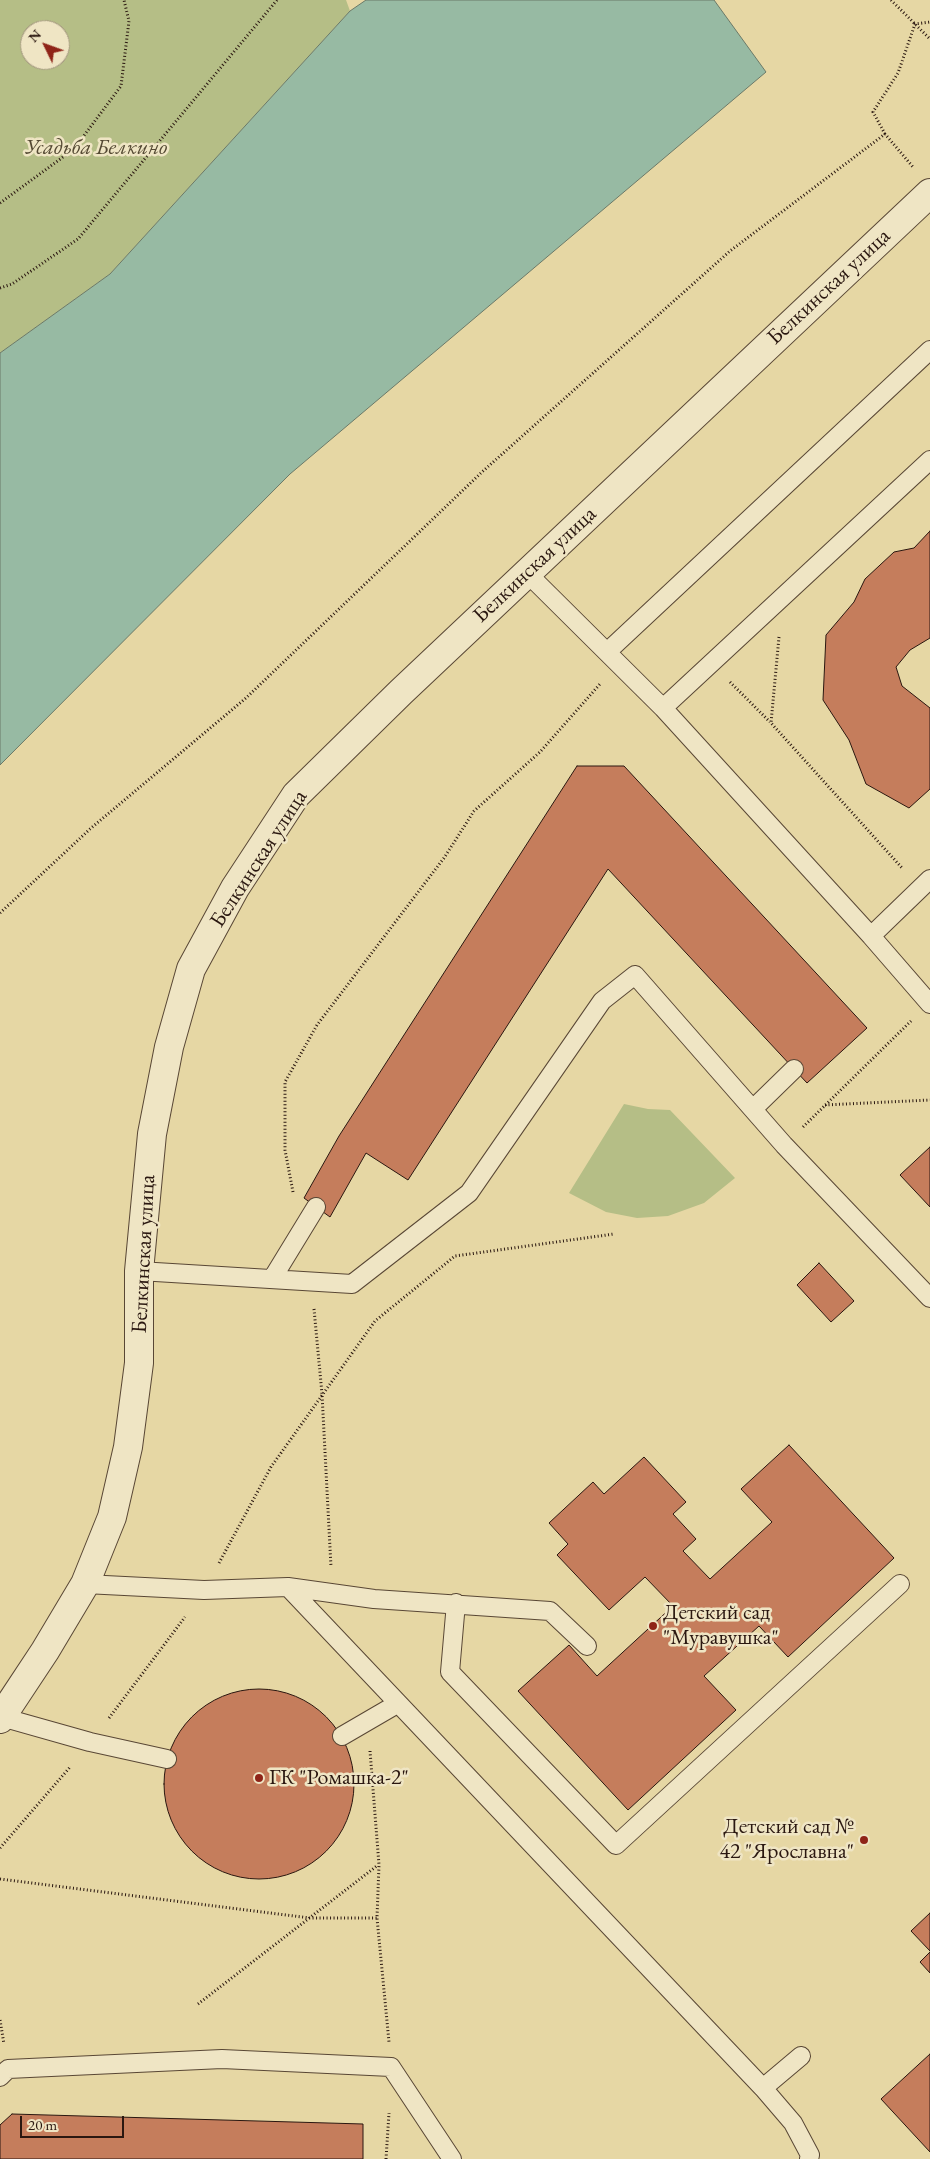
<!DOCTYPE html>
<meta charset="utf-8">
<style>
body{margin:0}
#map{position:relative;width:930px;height:2159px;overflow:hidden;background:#e6d7a4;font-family:"EB Garamond",serif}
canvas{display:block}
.north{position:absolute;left:20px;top:20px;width:50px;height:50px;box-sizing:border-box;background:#efe5c4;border:1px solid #a0937c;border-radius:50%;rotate:312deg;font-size:14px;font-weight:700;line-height:20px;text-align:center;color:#2a1710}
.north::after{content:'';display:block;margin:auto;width:18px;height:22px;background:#8f2418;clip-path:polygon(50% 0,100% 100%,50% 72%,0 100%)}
.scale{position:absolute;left:20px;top:2116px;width:104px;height:22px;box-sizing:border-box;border:2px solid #2a1710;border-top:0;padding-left:6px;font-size:15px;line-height:18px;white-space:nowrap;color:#2a1710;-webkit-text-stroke:4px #efe5c4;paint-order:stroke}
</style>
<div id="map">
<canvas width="930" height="2159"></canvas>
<div class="north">N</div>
<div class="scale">20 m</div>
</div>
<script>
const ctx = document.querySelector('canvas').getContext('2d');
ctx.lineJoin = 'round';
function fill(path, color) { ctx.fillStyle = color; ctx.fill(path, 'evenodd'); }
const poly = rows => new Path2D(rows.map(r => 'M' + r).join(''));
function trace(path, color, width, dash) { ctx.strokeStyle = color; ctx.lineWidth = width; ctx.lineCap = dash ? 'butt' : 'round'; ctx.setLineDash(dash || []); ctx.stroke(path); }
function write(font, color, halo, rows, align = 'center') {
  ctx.font = font + ' "EB Garamond",serif'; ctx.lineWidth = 5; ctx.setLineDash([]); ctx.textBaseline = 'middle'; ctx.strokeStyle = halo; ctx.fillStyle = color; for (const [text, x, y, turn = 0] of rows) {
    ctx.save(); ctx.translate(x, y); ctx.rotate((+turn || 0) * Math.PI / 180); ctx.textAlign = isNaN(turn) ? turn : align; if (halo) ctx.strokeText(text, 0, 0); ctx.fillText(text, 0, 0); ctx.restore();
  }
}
const green = poly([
 [0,0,346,0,350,11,110,274,0,353],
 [30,30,60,30,60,60,30,60],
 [624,1104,648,1109,670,1110,735,1178,704,1203,668,1216,637,1218,606,1212,569,1193]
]);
const water = poly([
 [366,0,714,0,766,72,290,474,0,765,0,353,110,274,350,11,366,0]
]);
const building = poly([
 [930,531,930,638,910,650,896,667,902,686,930,708,930,789,909,808,866,784,849,740,823,700,826,635,854,602,865,579,894,552,914,548,930,531],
 [577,766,624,766,867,1028,807,1083,608,869,408,1180,366,1153,330,1217,304,1198,339,1136,577,766],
 [930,1147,930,1207,900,1175,930,1147],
 [819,1263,854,1301,831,1322,797,1285,819,1263],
 [789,1445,894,1558,788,1657,759,1626,704,1676,736,1710,628,1810,518,1691,569,1645,597,1676,673,1606,645,1577,609,1610,557,1555,568,1544,549,1523,593,1482,604,1494,644,1457,686,1502,673,1514,696,1539,683,1551,710,1579,772,1522,741,1489,789,1445],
 '164 1784a95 95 0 1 1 190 0a95 95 0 1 1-190 0Z',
 [930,1913,930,1951,911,1931,930,1913],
 [930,1952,930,1973,920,1962,930,1952],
 [930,2054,930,2152,881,2099,930,2054],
 [12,2114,363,2124,363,2159,0,2159,0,2125,12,2114]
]);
const path = poly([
 [891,0,930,39],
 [885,134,873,112,898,73,915,24,930,22],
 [0,203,74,149,121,86,129,21,124,0],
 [0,288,12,284,78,239,277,0],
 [779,637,771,723,903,869],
 [730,682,770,722],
 [0,913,90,829,246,698,482,472,730,251,885,134,913,167],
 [825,1105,930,1100],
 [803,1127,911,1021],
 [293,1192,285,1150,285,1082,317,1025,444,858,474,811,540,752,600,684],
 [314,1309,322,1394,331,1567],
 [219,1563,271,1467,375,1321,455,1256,614,1234],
 [109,1718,185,1617],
 [370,1751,379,1865,377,1918,389,2042],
 [0,1848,71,1766],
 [0,1879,310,1918,377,1918],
 [198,2004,378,1865],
 [0,2020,4,2044],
 [386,2159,389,2113]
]);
const service = poly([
 [527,573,663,708,871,936,930,1004],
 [607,652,930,350],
 [663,708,930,460],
 [871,936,930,879],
 [753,1109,794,1069],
 [139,1271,352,1284,469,1193,602,1001,635,975,784,1145,930,1298],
 [272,1279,316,1207],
 [85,1584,204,1590,288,1587,763,2088,793,2123,810,2155,809,2159],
 [288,1587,374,1599,550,1611,587,1646],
 [456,1603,450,1672,616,1845,900,1584],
 [1,1717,90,1742,167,1759],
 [342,1736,397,1704],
 [0,2077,8,2069,222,2059,391,2067,452,2159],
 [763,2088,801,2056]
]);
const tertiary = poly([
 [0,1719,45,1651,85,1584,112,1517,128,1447,139,1363,139,1271,152,1134,169,1047,191,969,235,888,296,795,401,692,930,193]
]);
const markers = [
 [653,1626,5,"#8f2418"],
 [259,1778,5,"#8f2418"],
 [864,1840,5,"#8f2418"]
];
const parkNames = [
 ["Усадьба Белкино",96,148]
];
const streetNames = [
 ["Белкинская улица",829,287,-43],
 ["Белкинская улица",535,565,-43],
 ["Белкинская улица",259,859,-57],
 ["Белкинская улица",144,1254,-87]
];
const poiNames = [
 ["Детский сад",663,1613],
 ["\"Муравушка\"",663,1638],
 ["ГК \"Ромашка-2\"",269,1778],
 ["Детский сад №",854,1827,"right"],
 ["42 \"Ярославна\"",854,1852,"right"]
];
fill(green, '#b5be86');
fill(water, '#97baa3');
trace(water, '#6b7968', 1);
fill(building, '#c57d5c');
trace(building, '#2a1710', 1);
trace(service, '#594735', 20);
trace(tertiary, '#594735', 30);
trace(path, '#2a1710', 3, [1, 2.5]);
trace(service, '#efe5c4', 18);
trace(tertiary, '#efe5c4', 28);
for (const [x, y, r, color] of markers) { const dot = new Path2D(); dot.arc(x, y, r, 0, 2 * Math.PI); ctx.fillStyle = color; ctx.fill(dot); trace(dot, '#efe5c4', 2); }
write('italic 22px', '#544933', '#efe5c4', parkNames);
write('22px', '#2a1710', '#efe5c4', streetNames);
write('22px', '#2a1710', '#efe5c4', poiNames, 'left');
</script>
